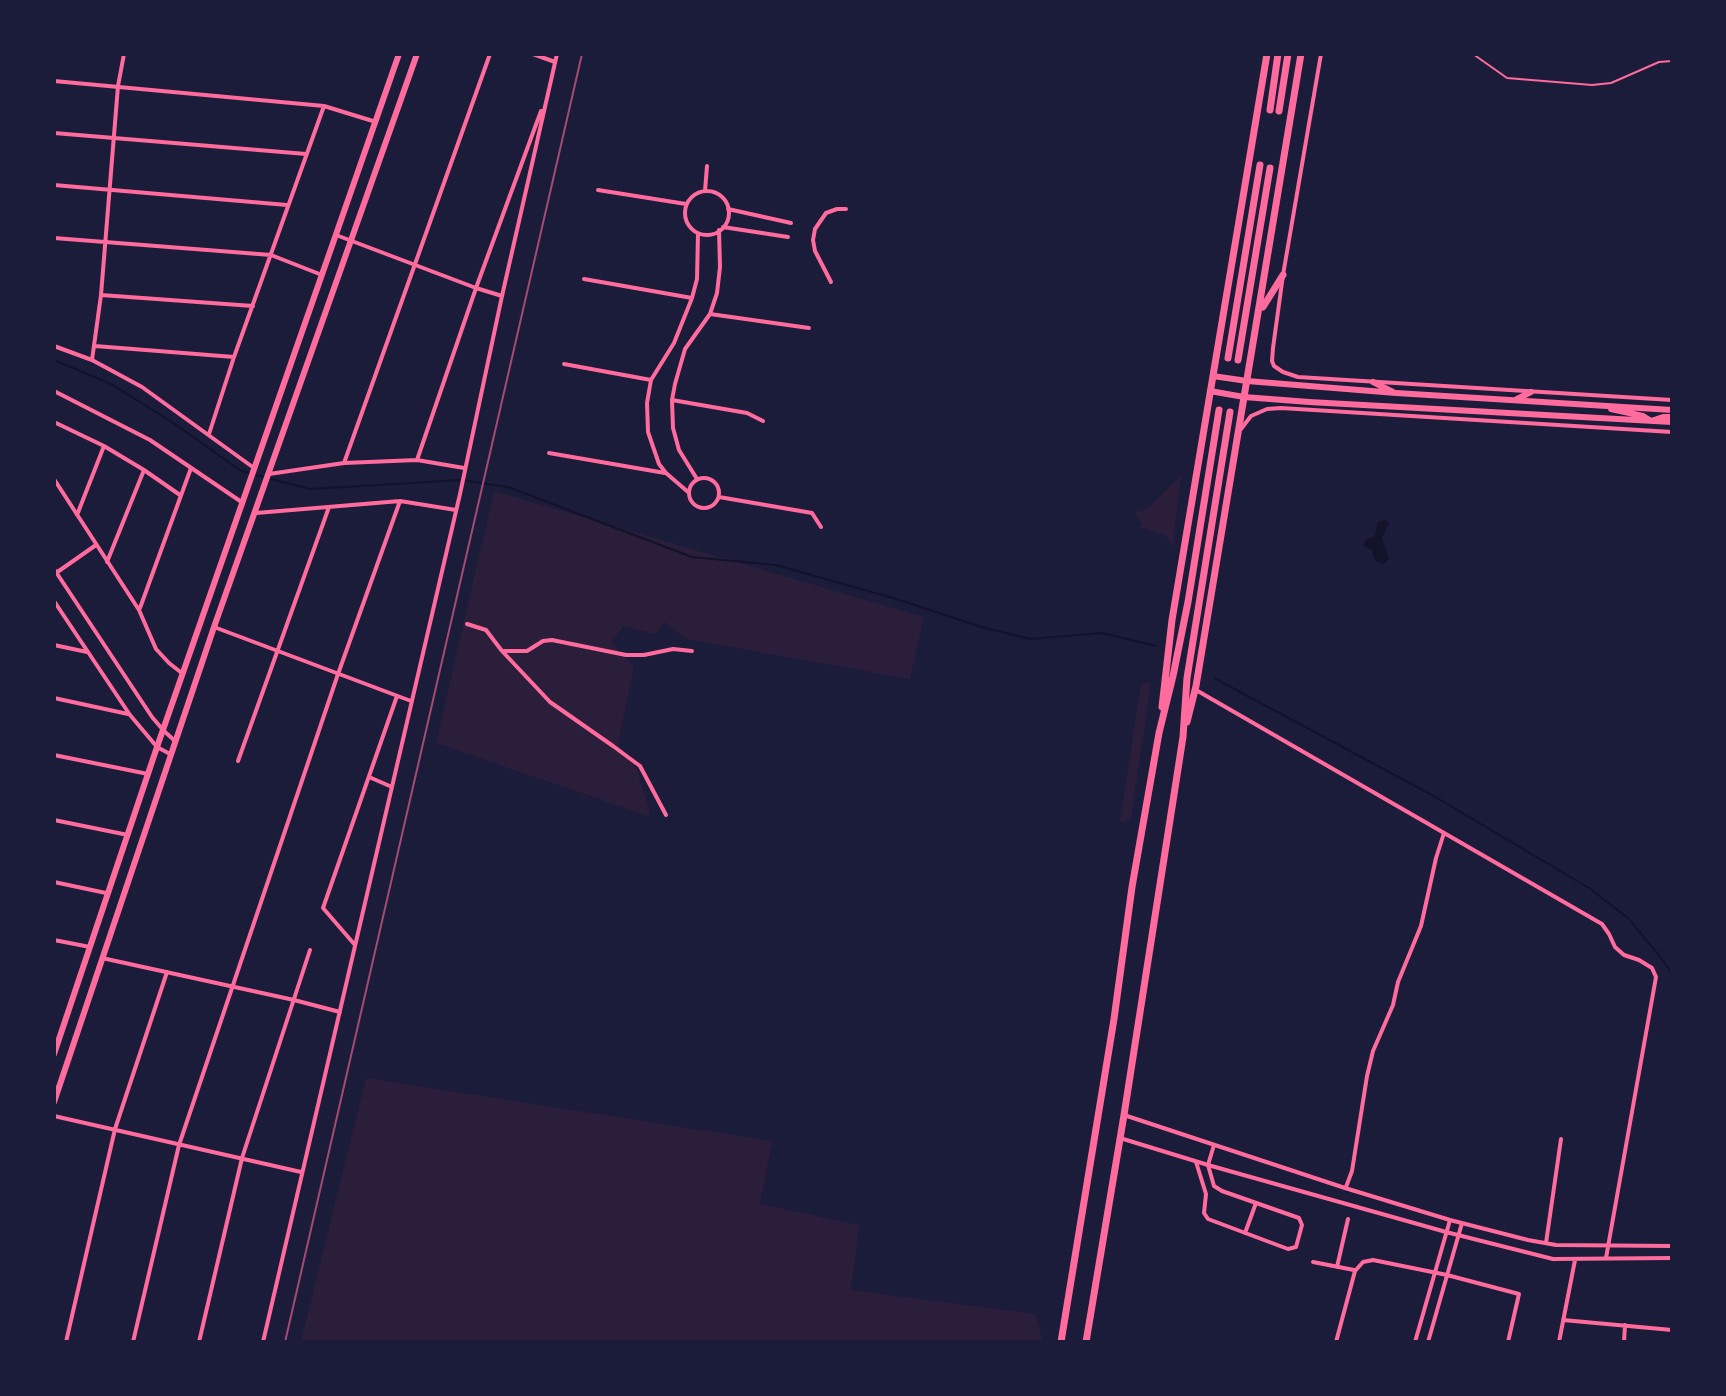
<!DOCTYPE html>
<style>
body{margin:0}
#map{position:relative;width:1726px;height:1396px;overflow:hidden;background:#1b1b3a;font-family:"Source Sans 3",sans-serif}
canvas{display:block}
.frame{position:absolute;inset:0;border:56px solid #1b1b3a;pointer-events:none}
</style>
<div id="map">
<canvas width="1726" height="1396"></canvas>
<div class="frame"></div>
</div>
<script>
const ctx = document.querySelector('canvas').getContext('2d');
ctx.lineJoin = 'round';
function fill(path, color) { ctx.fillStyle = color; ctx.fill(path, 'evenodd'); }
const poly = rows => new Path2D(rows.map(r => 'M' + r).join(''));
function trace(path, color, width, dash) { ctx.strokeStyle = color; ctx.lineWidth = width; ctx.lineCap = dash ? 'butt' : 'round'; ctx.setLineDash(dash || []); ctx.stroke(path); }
const green = poly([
 [1181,475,1173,546,1167,537,1145,528,1139,528,1142,525,1135,513,1144,510,1158,499],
 [494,491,924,617,910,679,686,639,665,622,655,634,624,626,611,642,634,667,618,744,637,770,651,817,436,743],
 [1151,682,1131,819,1120,822,1141,684],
 [366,1078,772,1141,760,1204,859,1225,851,1290,1035,1314,1043,1342,301,1342]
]);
const water = poly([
 [1384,520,1389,523,1382,538,1389,559,1384,564,1375,561,1372,550,1364,546,1365,540,1375,536,1378,522]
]);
const stream = poly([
 [54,360,111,384,172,422,241,471,250,473],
 [256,475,310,489,461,480,508,487,692,557,776,565,893,598,985,628,1030,639,1102,633,1156,646],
 [1214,678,1432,795,1589,888,1629,919,1662,959,1672,974]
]);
const service = poly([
 [1473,54,1507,78,1592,85,1611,83,1659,62,1672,61]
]);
const minor = poly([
 [533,54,555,62],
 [1321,54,1283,275,1273,348,1272,361,1274,366,1283,372,1298,377,1672,400],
 [54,81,324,106,376,122],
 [54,133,306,154],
 [54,185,287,205],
 [598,190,686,204],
 [705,191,707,166],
 '685 213a22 22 0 1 1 44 0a22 22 0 1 1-44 0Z',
 [728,209,791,223],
 [723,227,788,237],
 [336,235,476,288,502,296],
 [54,238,271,255,322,275],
 [584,279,692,298],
 [831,282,815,251,813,240,815,229,826,213,837,209,846,209],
 [101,295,253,306],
 [710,314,809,328],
 [54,346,92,360,142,387,254,468],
 [95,346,234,357],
 [92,360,101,295,118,86,124,54],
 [564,364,651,380],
 [54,391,150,440,243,503],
 [672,400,747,413,763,421],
 [54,422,104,446,144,470,180,495],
 [1241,429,1251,416,1267,409,1281,408,1672,432],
 [209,434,234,357,324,106],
 [549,453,665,473],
 [417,460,476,288,541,111],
 [344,463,490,54],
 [269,474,344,463,417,460,464,468],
 '689 493a15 15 0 1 1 30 0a15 15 0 1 1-30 0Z',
 [54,479,139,610,156,649,169,663,183,674],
 [697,479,679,450,673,428,672,400,675,384,685,349,710,314,717,293,720,267,719,230],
 [688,492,666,473,659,464,648,432,647,403,651,380,674,343,692,298,697,279,698,233],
 [719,497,812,513,821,527],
 [256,513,400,501,456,510],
 [77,515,104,446],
 [107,562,144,470],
 [54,569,152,717,164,731,175,741],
 [56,573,96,545],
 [54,601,130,715,157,747,170,754],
 [140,608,191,468],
 [467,624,486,630,502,651,550,702,613,746,640,766,666,815],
 [214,627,411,701],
 [54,645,87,652],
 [504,651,527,651,543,641,552,640,626,655,644,655,673,649,692,651],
 [1196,690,1602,924,1609,934,1615,947,1624,955,1639,960,1652,968,1656,977,1606,1258],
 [54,698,128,714],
 [54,755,148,774],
 [238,761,329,507],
 [369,777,392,787],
 [54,820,128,835],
 [54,882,106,893],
 [54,940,90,947],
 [355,945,323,908,397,696],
 [102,958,294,1000,340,1012],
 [1124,1115,1345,1188,1450,1220,1528,1240,1556,1245,1672,1246],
 [54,1116,301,1172],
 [1120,1138,1208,1165,1446,1232,1553,1259,1672,1258],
 [1196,1162,1206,1194,1204,1213,1208,1219,1288,1249,1296,1247,1302,1225,1299,1218,1222,1191,1214,1186,1208,1165,1214,1145],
 [1346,1187,1352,1171,1367,1076,1373,1051,1393,1005,1398,982,1421,926,1436,858,1444,833],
 [1245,1233,1256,1203],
 [1546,1243,1561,1139],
 [1313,1262,1354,1270],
 [1337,1267,1348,1219],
 [1563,1320,1672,1330],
 [66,1342,115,1129,167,972],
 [133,1342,179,1145,338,674,400,501],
 [199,1342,242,1158,310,950],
 [263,1342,460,494,502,296,557,54],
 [1336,1342,1355,1271,1363,1262,1373,1260,1447,1275,1519,1294,1508,1342],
 [1415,1342,1450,1220],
 [1428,1342,1462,1223],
 [1559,1342,1575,1260],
 [1624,1342,1625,1325]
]);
const secondary = poly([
 [1213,376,1247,381,1396,393,1672,410],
 [1373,382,1393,392],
 [1210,391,1244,397,1309,402,1672,422],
 [1517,399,1531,392],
 [1611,409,1643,416,1651,421,1663,417,1672,417],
 [54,1054,157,747,399,54],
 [54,1102,214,627,417,54]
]);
const primary = poly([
 [1270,110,1278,54],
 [1279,111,1288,54],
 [1263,307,1283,275],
 [1228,358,1260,165],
 [1238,360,1270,168],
 [1162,707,1172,620,1267,54],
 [1187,722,1196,686,1301,54],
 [1061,1342,1114,1019,1132,887,1159,733,1173,676,1188,602,1219,410],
 [1086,1342,1124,1115,1183,737,1187,678,1230,412]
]);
const rail = poly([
 [285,1342,582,54]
]);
fill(green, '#2a1e3b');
fill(water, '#12122b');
trace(stream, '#12122b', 2);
trace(service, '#ff6b9d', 2);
trace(minor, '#ff6b9d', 4);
trace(secondary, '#ff6b9d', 6);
trace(primary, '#ff6b9d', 7);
trace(rail, '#a44b75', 2);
</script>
